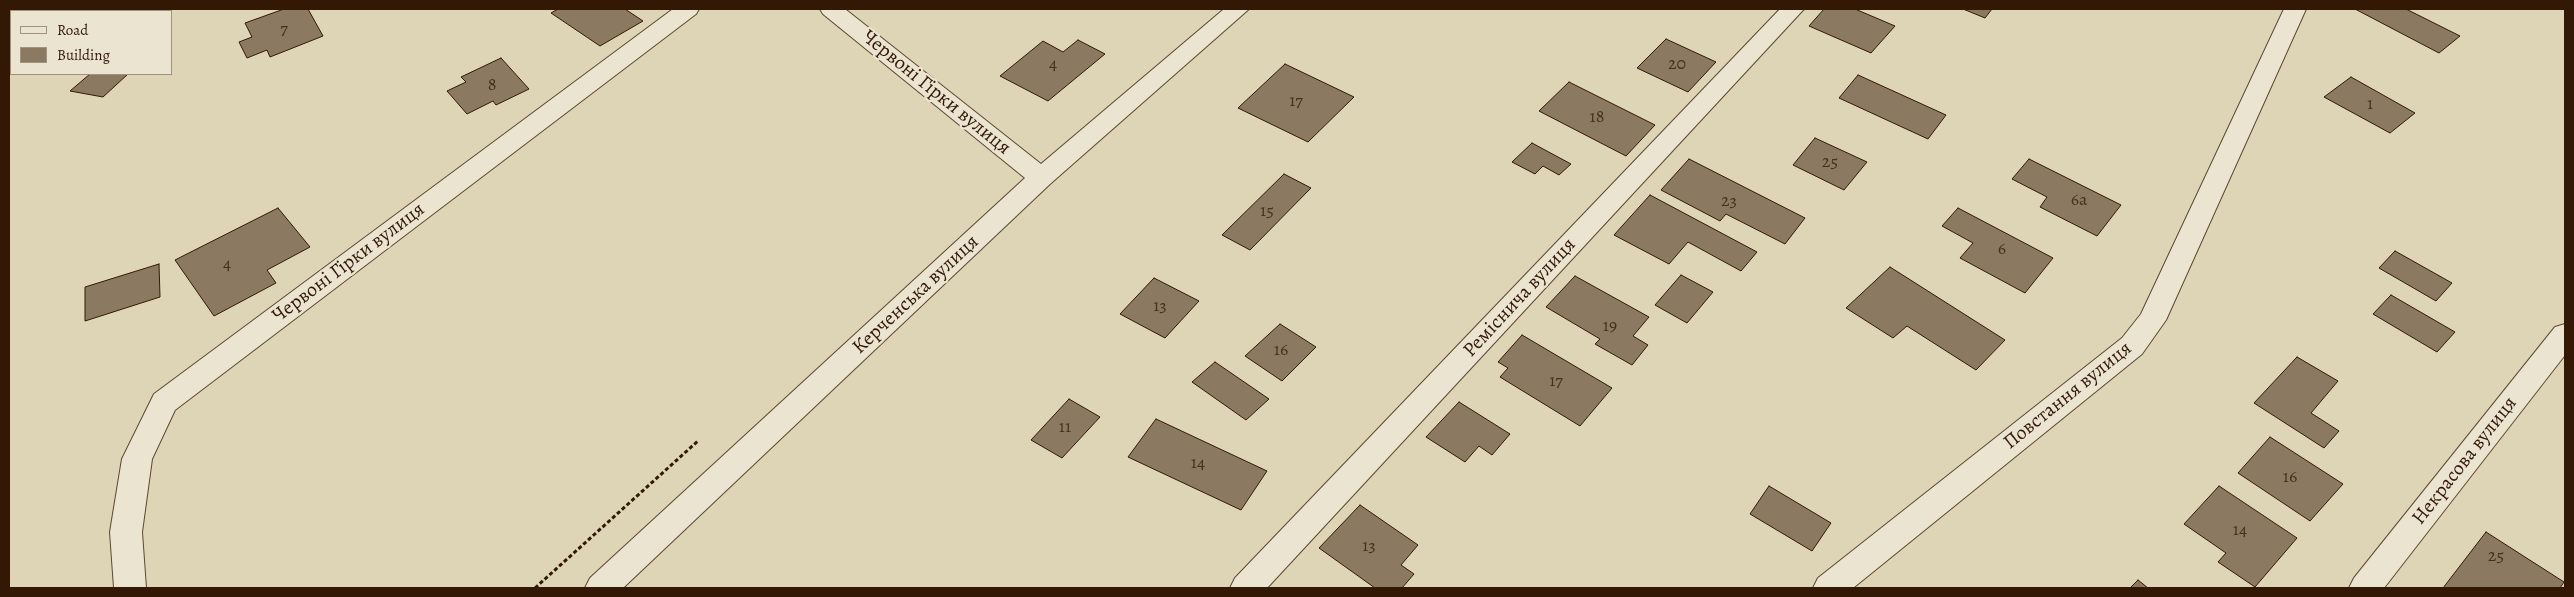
<!DOCTYPE html>
<meta charset="utf-8">
<style>
body{margin:0}
#map{position:relative;width:2574px;height:597px;overflow:hidden;background:#ded5b6;font-family:Alegreya,serif}
canvas{display:block}
.frame{position:absolute;inset:0;border:10px solid #321805;pointer-events:none}
.legend{position:absolute;left:10px;top:10px;width:162px;height:65px;box-sizing:border-box;background:#eae4d0;border:1px solid #a0927f;margin:0;padding:6px 9px;list-style:none;font-size:15px;color:#321805}
.legend li{display:flex;align-items:center;gap:10px;height:25px}
.legend b{width:25px;border:1px solid #a0927f}
</style>
<div id="map">
<canvas width="2574" height="597"></canvas>
<div class="frame"></div>
<ul class="legend">
<li><b style="height:6px;background:#eae4d0"></b>Road</li>
<li><b style="height:14px;background:#8b7a61"></b>Building</li>
</ul>
</div>
<script>
const ctx = document.querySelector('canvas').getContext('2d');
ctx.lineJoin = 'round';
function fill(path, color) { ctx.fillStyle = color; ctx.fill(path, 'evenodd'); }
const poly = rows => new Path2D(rows.map(r => 'M' + r).join(''));
function trace(path, color, width, dash) { ctx.strokeStyle = color; ctx.lineWidth = width; ctx.lineCap = dash ? 'butt' : 'round'; ctx.setLineDash(dash || []); ctx.stroke(path); }
function write(font, color, halo, rows, align = 'center') {
  ctx.font = font + ' Alegreya,serif'; ctx.lineWidth = 4.5; ctx.setLineDash([]); ctx.textBaseline = 'middle'; ctx.strokeStyle = halo; ctx.fillStyle = color; for (const [text, x, y, turn = 0] of rows) {
    ctx.save(); ctx.translate(x, y); ctx.rotate((+turn || 0) * Math.PI / 180); ctx.textAlign = isNaN(turn) ? turn : align; if (halo) ctx.strokeText(text, 0, 0); ctx.fillText(text, 0, 0); ctx.restore();
  }
}
const building = poly([
 [284,9,308,9,323,36,270,57,267,50,247,58,239,42,252,37,245,23,284,9],
 [558,9,625,9,643,21,600,46,551,13,558,9],
 [1824,9,1855,9,1895,26,1871,53,1809,26,1824,9],
 [1963,9,1992,9,1985,18,1963,9],
 [2355,9,2406,9,2460,36,2439,53,2355,9],
 [1666,39,1716,62,1688,92,1637,68,1666,39],
 [1078,40,1105,54,1048,101,1000,76,1043,41,1063,52,1078,40],
 [501,58,529,89,496,105,493,101,467,114,447,91,466,82,461,77,501,58],
 [1285,64,1354,97,1308,142,1238,108,1285,64],
 [90,74,128,74,103,97,70,91,90,74],
 [1858,75,1946,115,1928,139,1839,98,1858,75],
 [2351,77,2415,113,2390,133,2324,97,2351,77],
 [1569,82,1655,125,1626,156,1539,111,1569,82],
 [1815,138,1867,162,1844,190,1793,165,1815,138],
 [1532,143,1571,164,1559,175,1543,166,1535,174,1512,162,1532,143],
 [1689,159,1805,218,1785,244,1726,214,1720,221,1661,190,1689,159],
 [2029,159,2121,205,2097,236,2040,207,2047,197,2012,179,2029,159],
 [1284,174,1311,188,1250,250,1222,235,1284,174],
 [1650,195,1757,252,1741,271,1688,242,1669,264,1614,235,1650,195],
 [278,208,310,247,267,270,276,283,214,316,175,260,278,208],
 [1958,208,2053,258,2025,293,1960,258,1973,243,1942,226,1958,208],
 [2395,251,2452,283,2436,301,2379,268,2395,251],
 [159,264,160,297,85,321,85,287,159,264],
 [1890,267,2005,340,1976,370,1907,326,1893,338,1846,308,1890,267],
 [1681,275,1713,292,1687,323,1655,305,1681,275],
 [1575,276,1649,317,1633,336,1648,345,1632,365,1595,344,1600,339,1546,307,1575,276],
 [1154,278,1199,301,1165,338,1120,314,1154,278],
 [2391,295,2455,332,2437,352,2373,314,2391,295],
 [1280,324,1316,347,1282,381,1245,356,1280,324],
 [1522,335,1612,388,1580,426,1500,377,1508,368,1498,362,1522,335],
 [2297,357,2338,381,2311,413,2339,431,2324,448,2254,403,2297,357],
 [1215,362,1269,399,1246,420,1192,382,1215,362],
 [1069,399,1100,417,1062,458,1031,440,1069,399],
 [1459,402,1510,434,1492,455,1479,446,1465,462,1426,437,1459,402],
 [1156,419,1267,471,1241,510,1128,457,1156,419],
 [2270,437,2343,484,2310,521,2238,473,2270,437],
 [1769,486,1831,523,1812,551,1750,514,1769,486],
 [2219,486,2297,538,2255,587,2218,562,2226,553,2184,524,2219,486],
 [1360,505,1418,545,1401,565,1414,574,1402,588,1375,588,1319,548,1360,505],
 [2486,532,2564,582,2560,588,2443,588,2486,532],
 [2138,580,2148,588,2130,588,2138,580]
]);
const path = poly([
 [535,588,699,440]
]);
const minor = poly([
 [42,9,68,9,67,11,41,11,42,9],
 [673,9,699,9,696,14,175,410,152,459,142,532,146,588,114,588,110,532,122,459,154,394,673,9],
 [820,9,845,9,1041,164,1224,9,1249,9,1050,184,623,588,585,588,590,578,1025,178,823,14,820,9],
 [1780,9,1804,9,1267,588,1230,588,1235,578,1780,9],
 [2284,9,2306,9,2166,320,2142,354,1853,588,1813,588,1818,578,2122,338,2141,314,2284,9],
 [9,24,11,24,11,39,9,39,9,24],
 [2565,324,2565,355,2384,588,2349,588,2354,578,2555,327,2565,324]
]);
const numberNames = [
 ["7",284,30],
 ["4",1053,65],
 ["20",1677,65],
 ["8",492,86],
 ["17",1296,102],
 ["1",2370,105],
 ["18",1597,118],
 ["25",1830,163],
 ["6а",2079,201],
 ["23",1729,202],
 ["15",1267,212],
 ["6",2002,250],
 ["4",227,265],
 ["13",1160,307],
 ["19",1610,327],
 ["16",1281,351],
 ["17",1556,382],
 ["11",1065,428],
 ["14",1198,464],
 ["16",2290,478],
 ["14",2240,531],
 ["13",1369,547],
 ["25",2496,557]
];
const streetNames = [
 ["Червоні Гірки вулиця",936,93,39],
 ["Червоні Гірки вулиця",349,263,-37],
 ["Керченська вулиця",916,295,-43],
 ["Реміснича вулиця",1520,298,-47],
 ["Повстання вулиця",2068,396,-39],
 ["Некрасова вулиця",2465,461,-52]
];
fill(building, '#8b7a61');
trace(building, '#321805', 1);
trace(minor, '#5d4731', 2);
trace(path, '#321805', 3, [4, 2.5]);
fill(minor, '#eae4d0');
write('18px', '#48301c', null, numberNames);
write('20px', '#321805', '#eae4d0', streetNames);
</script>
